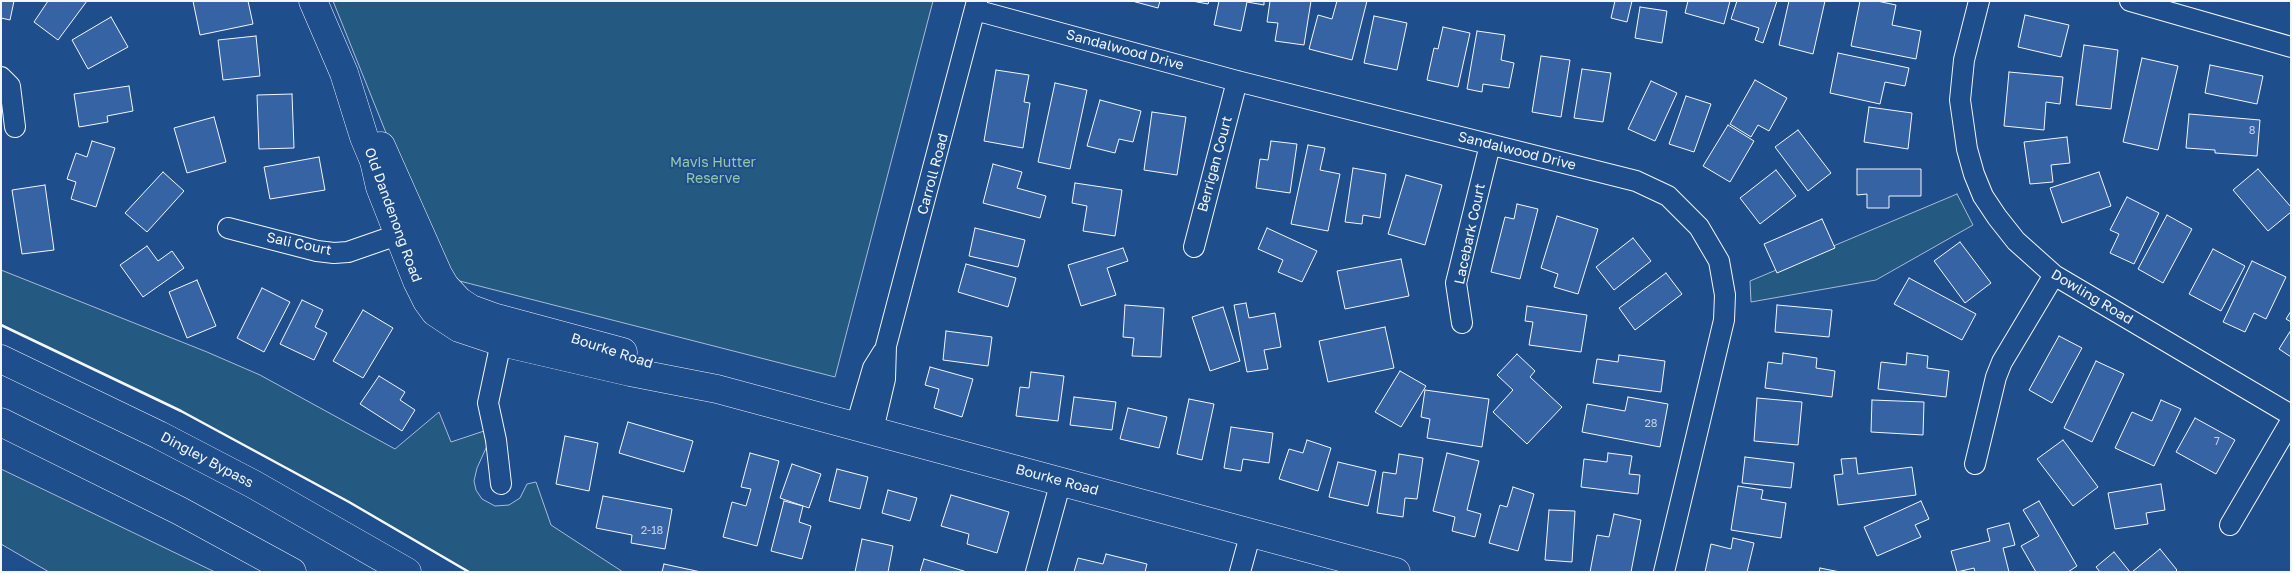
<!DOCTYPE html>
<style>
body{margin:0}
#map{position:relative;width:2292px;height:573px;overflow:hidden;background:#1f4e8c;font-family:"Golos Text",sans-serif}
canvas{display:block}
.frame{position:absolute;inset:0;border:2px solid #f2f6ff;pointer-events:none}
</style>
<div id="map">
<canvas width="2292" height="573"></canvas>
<div class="frame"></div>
</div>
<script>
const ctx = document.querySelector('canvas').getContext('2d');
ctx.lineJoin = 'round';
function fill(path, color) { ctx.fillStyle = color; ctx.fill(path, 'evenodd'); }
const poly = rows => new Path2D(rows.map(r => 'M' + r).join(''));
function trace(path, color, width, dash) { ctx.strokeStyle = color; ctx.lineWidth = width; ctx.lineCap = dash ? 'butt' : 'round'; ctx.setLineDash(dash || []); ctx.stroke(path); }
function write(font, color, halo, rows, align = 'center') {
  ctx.font = font + ' "Golos Text",sans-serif'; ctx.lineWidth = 4; ctx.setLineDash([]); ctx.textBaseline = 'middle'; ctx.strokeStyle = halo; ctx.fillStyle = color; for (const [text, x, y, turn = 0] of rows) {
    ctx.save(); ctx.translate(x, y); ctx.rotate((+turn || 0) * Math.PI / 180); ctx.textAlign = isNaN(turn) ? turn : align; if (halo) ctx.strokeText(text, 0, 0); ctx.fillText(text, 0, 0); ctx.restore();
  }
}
const green = poly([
 [333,1,933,1,835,377,444,277,333,1],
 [1957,194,1973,225,1876,280,1751,302,1750,281,1957,194],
 [1,270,207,352,260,375,395,449,439,412,451,442,484,431,487,446,477,468,474,481,476,490,482,499,495,506,509,505,520,498,527,484,536,482,551,525,623,572,469,572,349,502,181,411,1,325,1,270],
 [1,469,215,572,49,572,1,544,1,469]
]);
const building = poly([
 [1,1,14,1,10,20,1,18,1,1],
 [87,1,58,40,34,22,48,1,87,1],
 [193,1,248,1,253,24,200,35,193,1],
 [1132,1,1160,1,1158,8,1132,1],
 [1192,1,1209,1,1208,4,1192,1],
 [1219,1,1264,1,1264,5,1247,2,1241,31,1214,25,1219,1],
 [1270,1,1311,1,1304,45,1275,41,1278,23,1267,22,1270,1],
 [1337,1,1367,1,1352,60,1309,49,1318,15,1332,19,1337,1],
 [1615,1,1632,1,1627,22,1611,18,1615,1],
 [1688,1,1730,1,1724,24,1685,13,1688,1],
 [1737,1,1777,1,1763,43,1755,40,1759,28,1731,19,1737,1],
 [1789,1,1825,1,1813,54,1779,45,1789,1],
 [1860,1,1877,1,1896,5,1892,25,1921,31,1916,59,1851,46,1860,1],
 [1640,7,1667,11,1662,43,1635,38,1640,7],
 [2025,15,2069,25,2061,57,2018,47,2025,15],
 [1374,16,1407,23,1397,70,1364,63,1374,16],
 [111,17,128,47,88,69,72,40,111,17],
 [1443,27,1470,33,1458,87,1427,80,1434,48,1438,49,1443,27],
 [1477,31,1505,35,1501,60,1514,63,1509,88,1483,84,1482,92,1467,89,1477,31],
 [256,36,260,76,223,80,218,40,256,36],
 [2084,45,2118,50,2111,109,2076,105,2084,45],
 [1838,53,1909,68,1905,86,1885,82,1880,104,1830,93,1838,53],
 [1541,56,1570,60,1561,117,1532,112,1541,56],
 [2142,58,2178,66,2158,150,2123,142,2142,58],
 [2210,65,2263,76,2257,104,2205,93,2210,65],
 [1582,69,1611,73,1603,122,1574,118,1582,69],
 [996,70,1029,75,1024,102,1030,103,1023,148,984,141,996,70],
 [2009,72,2063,77,2060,104,2046,102,2044,130,2004,126,2009,72],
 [1755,80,1787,98,1769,131,1758,125,1751,137,1730,124,1755,80],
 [1651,81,1677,93,1655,141,1628,129,1651,81],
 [1055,83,1087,90,1070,169,1038,162,1055,83],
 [129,86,133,111,107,116,108,122,79,127,74,94,129,86],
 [292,94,294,148,259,149,257,95,292,94],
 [1686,96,1711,104,1694,152,1669,144,1686,96],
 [1100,100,1141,111,1133,142,1119,139,1115,153,1087,146,1100,100],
 [1869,107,1912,113,1908,149,1864,142,1869,107],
 [1152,112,1186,117,1177,175,1144,170,1152,112],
 [2189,114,2260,120,2257,156,2215,153,2215,150,2186,148,2189,114],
 [214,117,226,162,187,173,174,128,214,117],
 [1728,125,1754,141,1730,182,1703,166,1728,125],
 [1798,130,1831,173,1808,191,1775,147,1798,130],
 [2067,137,2070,163,2051,165,2053,182,2030,184,2024,142,2067,137],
 [92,141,115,148,96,207,71,199,76,182,67,179,76,153,87,157,92,141],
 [1271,141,1297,144,1290,193,1256,188,1260,159,1268,160,1271,141],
 [1308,145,1325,148,1320,170,1340,174,1328,231,1291,224,1308,145],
 [319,157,325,190,270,199,264,167,319,157],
 [993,164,1022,172,1017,188,1046,196,1040,218,983,203,993,164],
 [1353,168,1386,174,1380,218,1363,215,1362,224,1345,222,1353,168],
 [1857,169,1921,169,1921,196,1889,196,1889,208,1867,208,1867,194,1857,195,1857,169],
 [2258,169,2291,207,2291,212,2268,231,2233,190,2258,169],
 [1776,170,1796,196,1760,224,1740,198,1776,170],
 [163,172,184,191,147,232,125,213,163,172],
 [2099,172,2111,206,2062,223,2050,188,2099,172],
 [1406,175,1442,185,1425,245,1388,234,1406,175],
 [1075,183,1122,190,1115,236,1083,231,1087,206,1072,203,1075,183],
 [45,185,54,250,22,254,12,190,45,185],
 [2127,197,2159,213,2134,264,2110,253,2119,234,2110,230,2127,197],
 [1517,204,1538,209,1520,279,1491,272,1505,217,1514,219,1517,204],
 [2167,215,2192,229,2163,283,2138,269,2167,215],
 [1557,216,1598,229,1578,294,1554,287,1558,274,1541,268,1557,216],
 [1822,219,1835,248,1777,273,1764,244,1822,219],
 [975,228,1025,240,1018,267,969,256,975,228],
 [1267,228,1317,251,1302,282,1278,272,1283,260,1258,249,1267,228],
 [1633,238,1651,261,1614,290,1596,267,1633,238],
 [1960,242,1991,283,1965,303,1934,261,1960,242],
 [147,246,158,261,172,251,184,268,143,297,120,265,147,246],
 [1123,248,1128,261,1107,268,1116,295,1081,306,1068,265,1123,248],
 [2213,249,2245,266,2221,311,2189,294,2213,249],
 [1401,259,1409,296,1345,309,1337,271,1401,259],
 [2252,261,2286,277,2266,319,2254,313,2245,332,2223,322,2252,261],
 [966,264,1016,278,1008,307,958,292,966,264],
 [1666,273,1682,294,1635,330,1619,308,1666,273],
 [1909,278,1976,314,1962,340,1894,304,1909,278],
 [197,280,216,326,187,338,169,292,197,280],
 [262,288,290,302,264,352,237,338,262,288],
 [302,300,323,310,315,327,327,333,314,360,280,344,302,300],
 [1246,303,1249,318,1275,313,1281,347,1264,350,1268,369,1247,372,1234,305,1246,303],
 [1125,305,1164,308,1161,357,1132,356,1134,338,1123,337,1125,305],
 [1777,305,1832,310,1829,337,1775,332,1777,305],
 [1527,306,1587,315,1581,352,1529,345,1533,322,1525,321,1527,306],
 [1223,307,1240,361,1210,371,1192,317,1223,307],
 [363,310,393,328,363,378,333,361,363,310],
 [2291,311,2291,322,2286,319,2291,311],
 [1385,327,1394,368,1328,382,1319,341,1385,327],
 [2291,330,2291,357,2279,349,2291,330],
 [946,331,992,337,988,366,943,360,946,331],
 [2059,336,2082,348,2052,403,2029,390,2059,336],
 [1783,353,1817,358,1816,368,1835,371,1832,397,1765,388,1768,362,1782,364,1783,353],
 [1907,353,1928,356,1927,368,1949,371,1946,397,1878,389,1881,362,1906,365,1907,353],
 [1517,354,1535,371,1530,377,1562,407,1527,444,1493,412,1513,390,1497,375,1517,354],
 [1619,355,1665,361,1661,392,1593,383,1597,359,1618,362,1619,355],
 [2096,361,2124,374,2092,442,2064,428,2096,361],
 [930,367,973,379,962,417,934,408,939,389,925,385,930,367],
 [1400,371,1426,386,1401,427,1375,412,1400,371],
 [1031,372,1064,376,1058,421,1016,416,1020,387,1029,388,1031,372],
 [379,376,405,392,400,400,415,410,402,431,360,404,379,376],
 [1425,390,1489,399,1482,447,1427,438,1430,419,1421,417,1425,390],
 [1074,397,1116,402,1112,430,1070,425,1074,397],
 [1628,397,1668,404,1660,447,1582,432,1587,404,1625,411,1628,397],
 [1757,398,1802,402,1798,445,1754,441,1757,398],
 [1189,399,1214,404,1202,460,1177,454,1189,399],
 [1872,400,1924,402,1923,435,1871,432,1872,400],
 [2161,400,2181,409,2154,466,2115,448,2132,412,2152,421,2161,400],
 [1128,408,1167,417,1159,448,1120,439,1128,408],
 [2195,418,2235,440,2216,474,2176,452,2195,418],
 [628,422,693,441,684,472,619,453,628,422],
 [1231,427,1273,433,1269,463,1243,459,1241,471,1224,468,1231,427],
 [565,436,598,443,589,491,556,484,565,436],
 [1307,440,1331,448,1318,491,1279,479,1289,449,1303,453,1307,440],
 [2063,440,2098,487,2073,506,2037,459,2063,440],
 [750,453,779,461,757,546,723,537,732,502,746,506,751,489,741,487,750,453],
 [1447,453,1479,461,1467,510,1481,514,1475,537,1452,531,1455,517,1433,511,1447,453],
 [1608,453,1632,456,1629,474,1640,475,1638,494,1581,487,1584,459,1607,462,1608,453],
 [1399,454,1423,458,1417,499,1405,498,1403,517,1377,513,1383,472,1396,474,1399,454],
 [1745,457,1794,463,1791,488,1742,483,1745,457],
 [1856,458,1858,474,1912,467,1916,495,1838,505,1834,475,1843,474,1841,459,1856,458],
 [1338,462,1376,471,1368,506,1329,497,1338,462],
 [792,464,821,474,809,508,780,498,792,464],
 [837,469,868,477,860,509,829,501,837,469],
 [2161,484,2165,510,2146,513,2148,524,2115,529,2108,493,2161,484],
 [1738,486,1763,490,1761,499,1786,503,1781,538,1731,530,1738,486],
 [1513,487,1534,494,1518,551,1489,543,1500,505,1507,507,1513,487],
 [888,490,917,498,910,521,882,513,888,490],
 [951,495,1009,512,997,553,967,544,969,534,941,526,951,495],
 [603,496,672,509,665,549,631,543,632,535,596,528,603,496],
 [784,501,803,506,799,522,811,526,802,559,771,551,784,501],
 [1921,501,1929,519,1915,525,1921,537,1877,556,1864,527,1921,501],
 [2039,501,2077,566,2068,572,2036,572,2021,546,2039,536,2023,510,2039,501],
 [1549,510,1575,511,1572,562,1545,560,1549,510],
 [1614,514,1641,520,1631,572,1590,572,1597,535,1609,537,1614,514],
 [2009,523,2015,545,2003,548,2009,572,1975,572,1974,568,1957,572,1951,551,1990,541,1987,529,2009,523],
 [1733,538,1754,543,1747,572,1705,572,1711,544,1731,549,1733,538],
 [862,539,893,546,888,572,855,572,862,539],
 [2160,549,2177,570,2175,572,2132,572,2160,549],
 [2114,552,2130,572,2100,572,2096,567,2114,552],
 [1106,554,1147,564,1145,572,1074,572,1078,558,1103,564,1106,554],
 [924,559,967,572,920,572,924,559],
 [664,564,701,572,662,572,664,564],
 [1820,568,1840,572,1819,572,1820,568]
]);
const minor = poly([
 [1979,1,1964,60,1960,100,1967,149,1974,174,1983,196,1997,217,2016,241,2054,275,2291,415],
 [2130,1,2291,47],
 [975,10,1237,81,1636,181,1668,196,1699,227,1719,261,1725,295,1724,320,1664,572],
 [1,77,10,86,15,127],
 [228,228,317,251,334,253,348,252,397,235],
 [1194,247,1237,81],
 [1462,323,1456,283,1490,145],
 [501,342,488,403,496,440,501,484],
 [856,426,873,368,883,352],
 [873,430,885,379,886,346,977,1],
 [1975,464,1996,377,2002,362,2054,275],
 [2230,525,2291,421],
 [1036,572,1061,481],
 [1240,572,1251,532]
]);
const secondary = poly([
 [313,1,344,73,364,137,374,161,380,187,417,281,427,301,435,312,459,328,501,342,630,372,717,389,1396,572],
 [381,146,438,274,445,286,459,301,471,309,493,317,623,352]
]);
const trunk = poly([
 [1,359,159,435,253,484,407,572],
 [1,422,180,511,292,572]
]);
const wall = poly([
 [1,325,181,411,349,502,469,572]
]);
const numberNames = [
 ["8",2252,131],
 ["28",1651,424],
 ["7",2217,442],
 ["2-18",652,531]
];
const streetNames = [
 ["Sandalwood Drive",1125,50,15],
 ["Sandalwood Drive",1517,151,14],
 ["Berrigan Court",1215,164,-75],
 ["Carroll Road",933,174,-75],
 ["Old Dandenong Road",393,215,70],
 ["Lacebark Court",1470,234,-78],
 ["Sali Court",299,244,12],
 ["Dowling Road",2092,297,31],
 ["Bourke Road",612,351,18],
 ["Dingley Bypass",207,460,28],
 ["Bourke Road",1057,480,15]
];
const parkNames = [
 ["Mavis Hutter",713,163],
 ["Reserve",713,179]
];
fill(green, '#245a82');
trace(green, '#a8bbd7', 1);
fill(building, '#3563a3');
trace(building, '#f2f6ff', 1);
trace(minor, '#f2f6ff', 22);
trace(secondary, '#f2f6ff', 29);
trace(trunk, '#f2f6ff', 29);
trace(minor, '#1f4e8c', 20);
trace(secondary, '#1f4e8c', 28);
trace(trunk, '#1f4e8c', 28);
trace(wall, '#f2f6ff', 2.5);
write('11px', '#c3d1e8', null, numberNames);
write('14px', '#f2f6ff', '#1f4e8c', streetNames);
write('14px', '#97c8a6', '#1f4e8c', parkNames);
</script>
